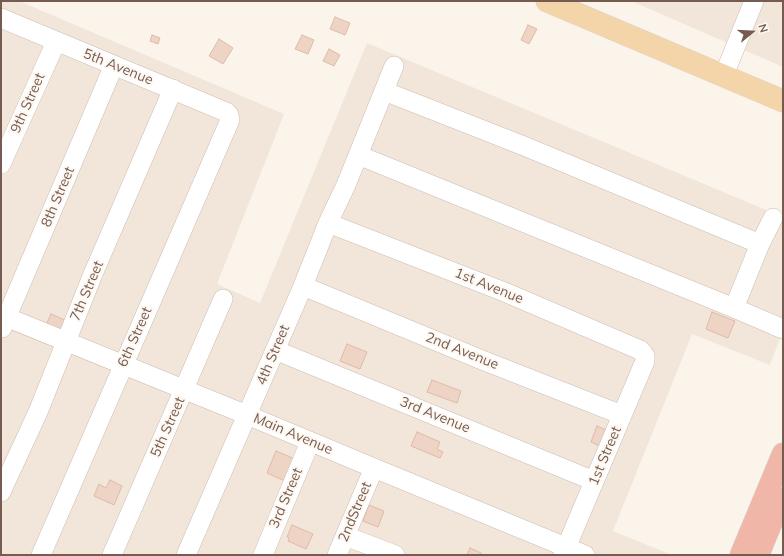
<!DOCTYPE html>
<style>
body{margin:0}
#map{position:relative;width:784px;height:556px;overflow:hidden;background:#fbf4eb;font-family:Mulish,sans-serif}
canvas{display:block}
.frame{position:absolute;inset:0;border:2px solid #755b50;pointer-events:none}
.north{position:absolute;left:732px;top:12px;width:40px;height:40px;-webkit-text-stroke:3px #fef8f2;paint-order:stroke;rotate:72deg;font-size:11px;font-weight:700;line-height:16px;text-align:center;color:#755b50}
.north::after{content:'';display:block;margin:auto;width:14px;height:18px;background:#755b50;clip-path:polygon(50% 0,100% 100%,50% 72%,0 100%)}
</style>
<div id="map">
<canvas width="784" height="556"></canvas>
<div class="frame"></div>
<div class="north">N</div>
</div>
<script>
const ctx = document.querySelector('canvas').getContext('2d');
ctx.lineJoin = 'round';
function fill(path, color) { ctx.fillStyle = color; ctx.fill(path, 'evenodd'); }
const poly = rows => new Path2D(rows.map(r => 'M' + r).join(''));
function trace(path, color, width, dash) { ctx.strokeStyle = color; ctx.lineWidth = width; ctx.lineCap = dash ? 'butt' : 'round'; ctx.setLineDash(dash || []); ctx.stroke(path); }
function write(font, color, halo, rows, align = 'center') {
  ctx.font = font + ' Mulish,sans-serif'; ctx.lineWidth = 4; ctx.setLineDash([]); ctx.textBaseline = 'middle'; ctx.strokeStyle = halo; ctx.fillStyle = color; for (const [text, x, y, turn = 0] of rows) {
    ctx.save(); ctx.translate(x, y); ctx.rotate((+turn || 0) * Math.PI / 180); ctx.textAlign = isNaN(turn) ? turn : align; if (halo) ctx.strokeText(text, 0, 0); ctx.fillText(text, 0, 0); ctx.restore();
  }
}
const residential = poly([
 [1,1,19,1,284,114,217,284,260,303,367,43,783,217,783,331,770,365,692,334,613,531,672,555,1,555],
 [631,1,783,1,783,67]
]);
const building = poly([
 [335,17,350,23,345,35,330,29,335,17],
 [528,25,537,29,529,44,521,40,528,25],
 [152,35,160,38,158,44,150,41,152,35],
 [302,35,314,40,308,54,295,49,302,35],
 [219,39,233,48,223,64,209,56,219,39],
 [329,49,340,55,334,66,323,61,329,49],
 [712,312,735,321,728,338,706,329,712,312],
 [51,314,69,322,64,333,46,325,51,314],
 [347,344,367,352,360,369,340,361,347,344],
 [432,380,461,391,457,403,427,392,432,380],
 [597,426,611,432,604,448,591,442,597,426],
 [417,432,440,442,437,449,443,452,440,458,411,446,417,432],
 [276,451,297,460,287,482,267,473,276,451],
 [110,480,122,486,114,505,94,496,99,484,106,488,110,480],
 [369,505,384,511,378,527,363,521,369,505],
 [292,525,313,534,306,549,288,541,289,538,287,537,292,525],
 [470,548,481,553,481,555,467,555,470,548]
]);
const minor = poly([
 [1,18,226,112,229,115,230,120,41,555],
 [724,75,754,1],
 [384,91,524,146,760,244,773,218],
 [358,155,734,308,783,329],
 [1,164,56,42],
 [328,223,507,293,640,350,643,353,645,356,645,361,563,555],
 [303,286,482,360,622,415],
 [734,308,760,244],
 [1,315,247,415,374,468,585,555],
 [2,328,114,65],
 [275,350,594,481],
 [1,492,38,412,93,274,173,89],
 [345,536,395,555],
 [112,555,223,299],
 [186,555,303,286,328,223,346,185,394,66],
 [263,555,310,442],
 [337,555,374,468]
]);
const major = poly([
 [547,1,783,101]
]);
const highway = poly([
 [741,555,783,454],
 [758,555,781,499]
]);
const streetNames = [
 ["5th Avenue",118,67,22],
 ["9th Street",28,103,-66],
 ["8th Street",58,197,-67],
 ["1st Avenue",489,286,22],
 ["7th Street",87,291,-67],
 ["6th Street",135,337,-66],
 ["2nd Avenue",462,351,22],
 ["4th Street",273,355,-67],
 ["3rd Avenue",435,415,22],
 ["5th Street",168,427,-66],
 ["Main Avenue",293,434,23],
 ["1st Street",605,456,-67],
 ["3rd Street",286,498,-67],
 ["2ndStreet",355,512,-67]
];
fill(residential, '#f2e6da');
fill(building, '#eed4c5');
trace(building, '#e0baa7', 1);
trace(minor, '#cdbcb1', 20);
trace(major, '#d8d1ce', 23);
trace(highway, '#d8d1ce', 23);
trace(minor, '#fff', 19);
trace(major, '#f4d5aa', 22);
trace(highway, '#f0b7a8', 22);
write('14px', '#755b50', '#fef8f2', streetNames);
</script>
